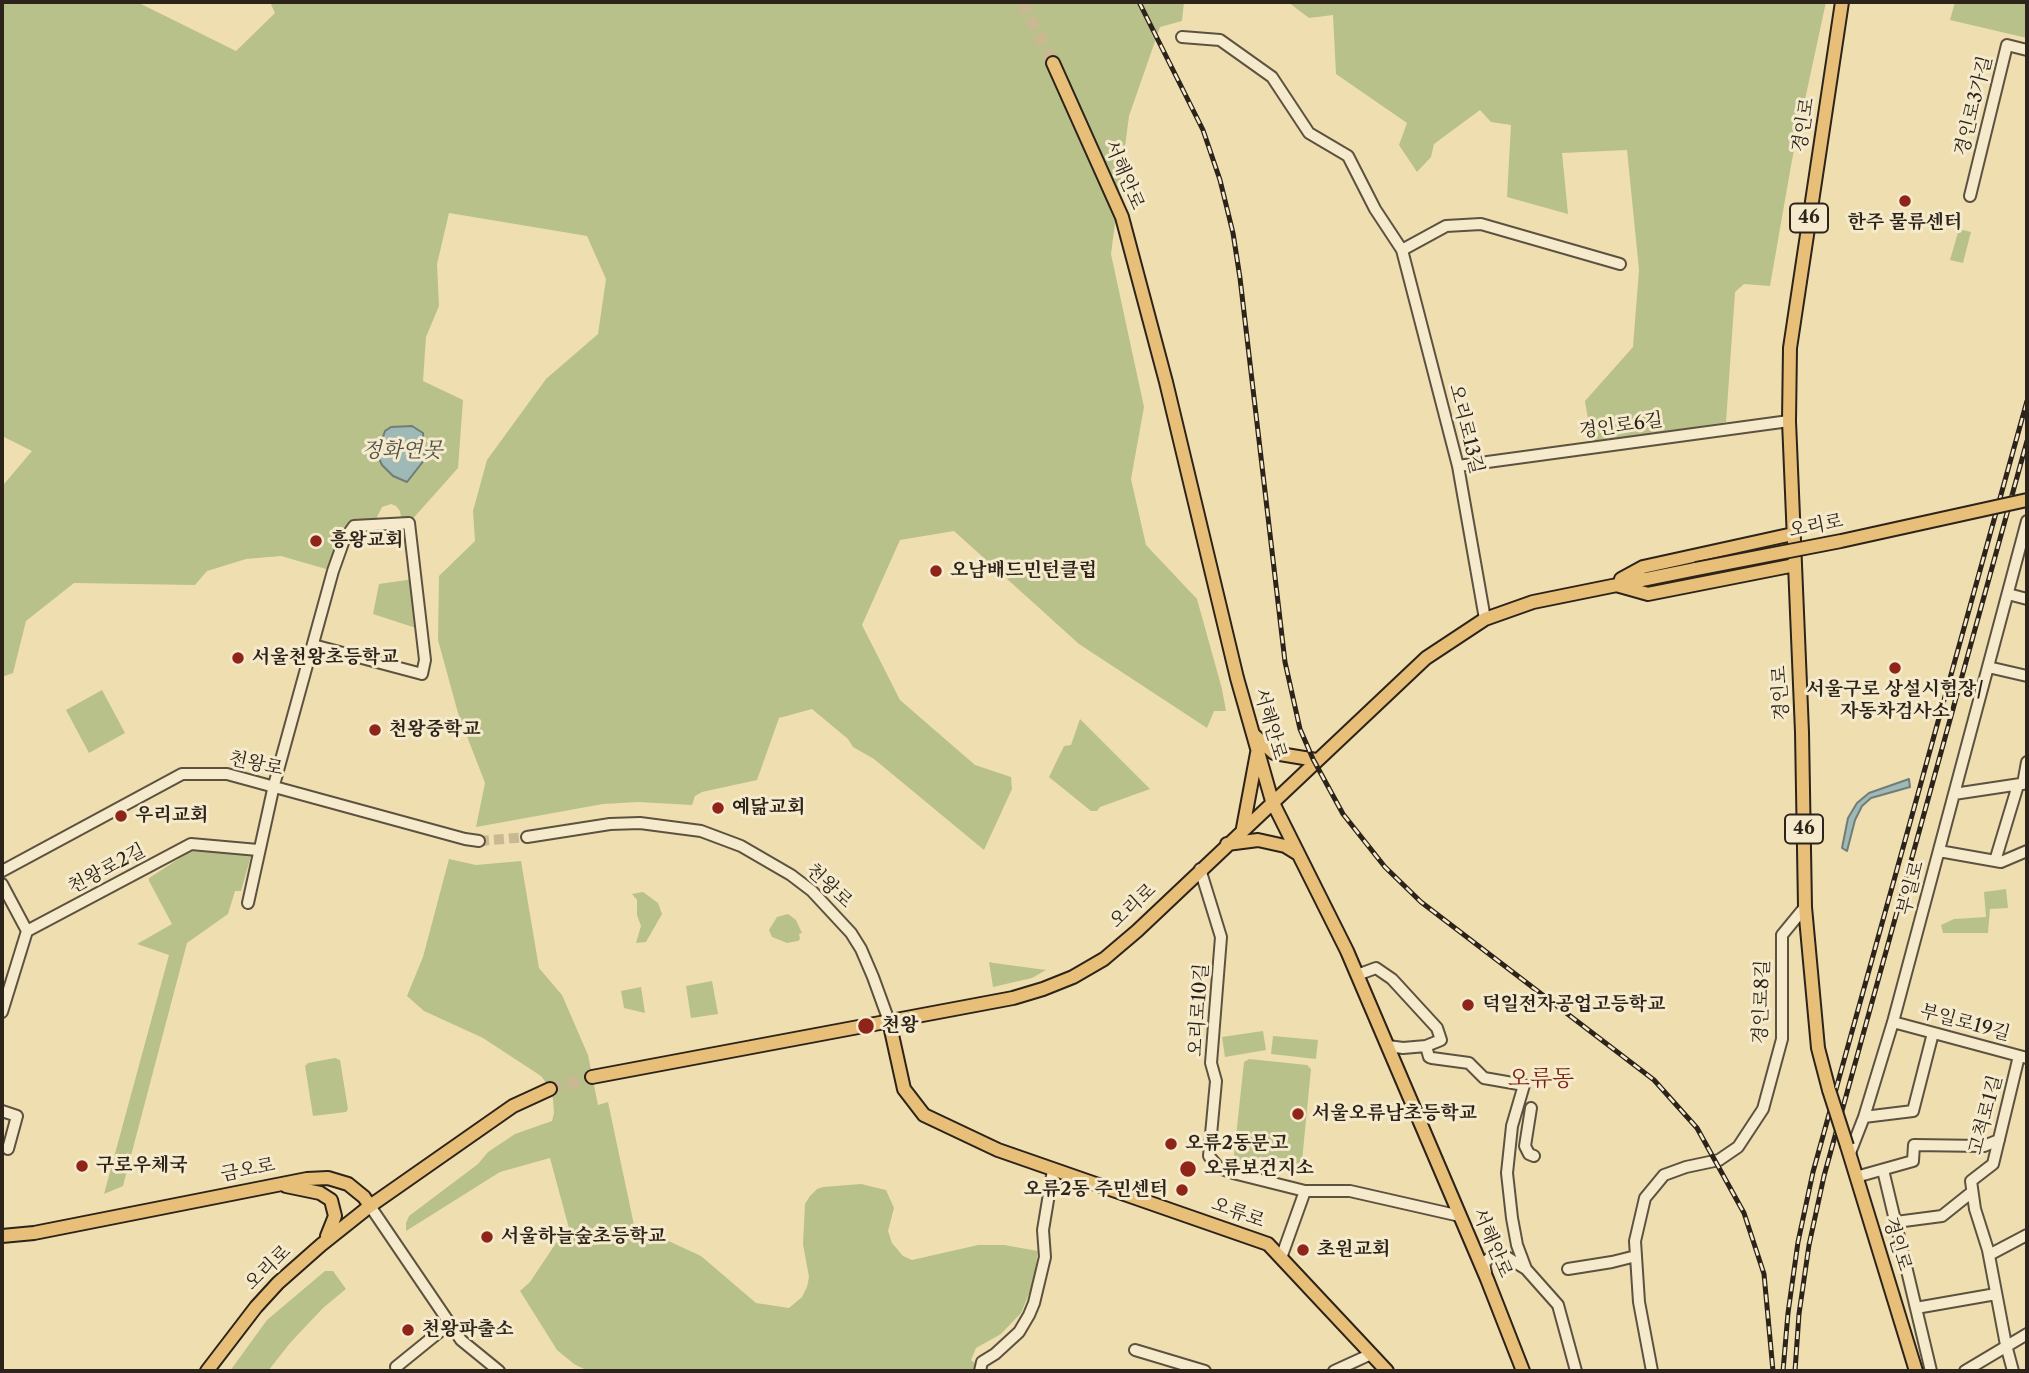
<!DOCTYPE html>
<meta charset="utf-8">
<style>
body{margin:0}
#map{position:relative;width:2029px;height:1373px;overflow:hidden;background:#efdeb0;font-family:"Libre Caslon Text",serif}
canvas{display:block}
.frame{position:absolute;inset:0;border:4px solid #2c231a;pointer-events:none}
</style>
<div id="map">
<canvas width="2029" height="1373"></canvas>
<div class="frame"></div>
</div>
<script>
const ctx = document.querySelector('canvas').getContext('2d');
ctx.lineJoin = 'round';
function fill(path, color) { ctx.fillStyle = color; ctx.fill(path, 'evenodd'); }
const poly = rows => new Path2D(rows.map(r => 'M' + r).join(''));
function trace(path, color, width, dash) { ctx.strokeStyle = color; ctx.lineWidth = width; ctx.lineCap = dash ? 'butt' : 'round'; ctx.setLineDash(dash || []); ctx.stroke(path); }
function write(font, color, halo, rows, align = 'center') {
  ctx.font = font + ' "Libre Caslon Text","Noto Serif KR",serif'; ctx.lineWidth = 6; ctx.setLineDash([]); ctx.textBaseline = 'middle'; ctx.strokeStyle = halo; ctx.fillStyle = color; for (const [text, x, y, turn = 0] of rows) {
    ctx.save(); ctx.translate(x, y); ctx.rotate((+turn || 0) * Math.PI / 180); ctx.textAlign = isNaN(turn) ? turn : align; if (halo) ctx.strokeText(text, 0, 0); ctx.fillText(text, 0, 0); ctx.restore();
  }
}
const green = poly([
 [2,2,137,2,236,51,275,13,270,2,1184,2,1182,21,1160,27,1129,116,1111,254,1144,407,1131,479,1146,545,1197,599,1222,689,1226,711,1214,711,1207,728,1079,644,954,531,900,540,862,625,900,700,975,765,1011,777,1012,789,984,850,874,759,853,747,848,739,812,709,779,718,757,780,702,792,695,796,692,805,638,802,603,804,476,827,485,783,458,713,438,640,439,576,475,541,473,511,487,460,546,379,598,334,606,279,587,236,449,213,437,264,439,306,426,337,423,381,463,400,458,468,409,523,402,524,400,511,396,506,391,504,382,507,377,517,376,526,354,526,333,571,281,556,246,559,207,571,195,585,74,583,26,621,13,673,2,677,2,490,4,484,32,451,2,436],
 [1288,2,1826,2,1792,160,1770,286,1744,284,1735,292,1726,422,1592,444,1585,401,1633,347,1639,270,1627,150,1562,153,1568,214,1507,197,1511,125,1491,122,1480,110,1434,144,1431,157,1417,172,1399,145,1407,123,1336,74,1333,15,1309,18],
 [1955,2,2027,2,2027,38,1950,20],
 [1959,229,1971,232,1963,263,1950,260],
 [414,579,419,629,373,614,379,584],
 [102,690,125,733,89,753,66,710],
 [1080,719,1150,789,1100,807,1097,811,1091,811,1049,777,1064,746,1071,745],
 [191,851,250,853,251,856,241,891,235,891,228,914,187,943,123,1186,104,1194,169,955,137,944,172,924,149,881,149,878],
 [449,859,476,865,521,861,539,968,562,995,588,1055,598,1105,608,1102,634,1225,701,1256,756,1303,789,1308,802,1297,807,1287,809,1277,803,1244,805,1204,810,1196,817,1189,823,1187,861,1184,886,1190,894,1208,888,1231,892,1243,903,1256,912,1260,978,1245,1004,1245,1038,1251,1033,1284,1021,1313,1001,1334,976,1348,971,1360,977,1365,975,1371,588,1371,574,1364,557,1350,520,1291,530,1282,556,1243,570,1232,550,1158,500,1172,406,1231,406,1223,409,1216,478,1164,488,1152,515,1134,552,1121,554,1113,553,1099,550,1088,541,1076,483,1038,424,1011,407,996,423,957],
 [2006,889,2008,908,1990,909,1988,933,1943,933,1941,925,1954,919,1986,917,1984,892],
 [643,892,658,903,662,914,646,942,636,943,641,926,637,915,637,900,632,894],
 [788,914,796,920,802,933,799,934,800,939,798,941,787,943,772,937,769,930,777,917],
 [989,962,994,963,1046,970,1032,978,993,987],
 [712,981,718,1014,691,1018,686,986],
 [641,987,645,1013,624,1008,621,991],
 [1263,1031,1266,1050,1225,1057,1222,1037],
 [1273,1036,1318,1040,1316,1059,1271,1054],
 [335,1058,340,1060,348,1109,346,1112,313,1116,305,1066,308,1063],
 [1249,1059,1307,1065,1311,1069,1302,1161,1298,1164,1239,1160,1234,1155,1244,1062],
 [325,1271,333,1271,346,1289,323,1308,290,1343,268,1371,230,1371,267,1320]
]);
const water = poly([
 [412,426,423,433,425,459,407,482,393,476,382,465,377,454,385,431,391,427,412,426],
 [1909,779,1910,787,1871,798,1862,806,1855,820,1847,851,1842,848,1848,818,1857,803,1869,793,1909,779]
]);
const minorTunnel = poly([
 [479,841,527,837]
]);
const majorTunnel = poly([
 [1022,2,1053,63],
 [550,1089,592,1077]
]);
const minor = poly([
 [1182,37,1220,40,1272,77,1309,133,1348,156,1375,209,1402,250,1458,466,1485,619],
 [1970,196,2007,45,2027,50],
 [1402,250,1446,226,1481,224,1620,264],
 [1458,466,1789,421],
 [2008,594,2027,599],
 [1988,667,2027,676],
 [2023,784,2027,762],
 [1954,794,2027,783],
 [527,837,610,824,640,823,701,831,741,846,791,875,812,891,851,933,861,949,873,977,889,1021],
 [1939,851,2001,862,2027,851],
 [1995,861,2018,785],
 [1200,869,1221,937,1211,1063,1216,1081,1209,1156,1219,1168,1233,1173,1305,1191,1350,1191,1460,1216],
 [2,871,182,774,227,774,465,839,479,841],
 [2,884,27,931,191,844,258,850],
 [248,903,274,785,333,571,344,540,354,526,409,523,425,660,422,674,313,645],
 [1357,975,1376,968,1392,979,1437,1028,1441,1040,1426,1046],
 [2,1012,27,931],
 [1893,1022,2027,1058],
 [1388,1046,1403,1048,1426,1046,1429,1057,1432,1058,1469,1063,1484,1078,1524,1085,1512,1126,1507,1173,1512,1218,1517,1245,1526,1269,1505,1256,1493,1255,1484,1263,1486,1273],
 [1531,1108,1525,1146,1529,1154,1534,1156],
 [2,1111,17,1116,8,1149],
 [1864,1117,1913,1111,1933,1033],
 [1850,1153,1864,1117,1893,1022,2027,521],
 [1883,1170,1931,1371],
 [1856,1177,1913,1161,1914,1145,1984,1146,1999,1140],
 [370,1206,461,1340,499,1371],
 [1896,1222,1942,1216,1972,1192],
 [1989,1255,2027,1235],
 [1281,1258,1305,1191],
 [1526,1269,1558,1305,1576,1371],
 [1568,1269,1612,1262,1636,1256],
 [1916,1308,1996,1294],
 [1135,1350,1205,1371],
 [396,1367,449,1324],
 [980,1371,982,1362,995,1354,1019,1332,1029,1315,1034,1303,1045,1257,1043,1230,1053,1170],
 [1334,1371,1369,1355],
 [1652,1371,1639,1302,1635,1241,1645,1198,1664,1175,1686,1167,1719,1160,1738,1147,1763,1109,1782,1039,1782,935,1805,907],
 [1965,1371,2027,1334],
 [2013,1371,2006,1345,1988,1250,1975,1209,1971,1181,1993,1164,2019,1056]
]);
const major = poly([
 [1053,63,1122,217,1166,382,1237,678,1272,801,1347,951,1487,1279,1523,1371],
 [1621,579,1643,567,1793,534],
 [1616,585,1648,594,1795,565],
 [1254,735,1274,753,1316,760],
 [1243,828,1257,753],
 [1227,844,1258,840,1285,846,1298,854],
 [889,1021,904,1089,924,1115,998,1150,1268,1244,1387,1371],
 [592,1077,1013,998,1043,989,1073,977,1104,959,1137,931,1426,658,1485,619,1533,602,1696,569],
 [1829,1090,1818,1048,1805,907,1802,732,1789,421,1790,348,1842,2],
 [1847,1146,1916,1371],
 [286,1186,320,1193,331,1200,335,1216,327,1236],
 [2,1236,34,1233,307,1179,328,1178,348,1184,364,1197,370,1206],
 [207,1371,256,1307,278,1283,321,1245,370,1206,513,1106,550,1089]
]);
const rail = poly([
 [1139,2,1203,130,1220,180,1233,233,1240,278,1285,662,1300,729,1313,759,1343,814,1385,867,1421,902,1654,1080,1697,1128,1744,1213,1764,1274,1773,1371],
 [1783,1371,1788,1313,1798,1242,1813,1172,2027,401],
 [1795,1371,1799,1314,1809,1245,1824,1176,2027,441]
]);
const majorBridge = poly([
 [1696,569,1841,541,2027,500],
 [1829,1090,1847,1146]
]);
const markers = [
 [1905,201,7,"#8f2418"],
 [316,541,7,"#8f2418"],
 [936,571,7,"#8f2418"],
 [238,658,7,"#8f2418"],
 [1895,668,7,"#8f2418"],
 [375,730,7,"#8f2418"],
 [718,808,7,"#8f2418"],
 [121,816,7,"#8f2418"],
 [1468,1005,7,"#8f2418"],
 [866,1026,9,"#8f2418"],
 [1298,1114,7,"#8f2418"],
 [1171,1144,7,"#8f2418"],
 [82,1166,7,"#8f2418"],
 [1188,1169,9,"#8f2418"],
 [1182,1190,7,"#8f2418"],
 [487,1237,7,"#8f2418"],
 [1303,1250,7,"#8f2418"],
 [408,1330,7,"#8f2418"]
];
const shields = [
 [1809,218,38],
 [1804,829,38]
];
const shieldNames = [
 ["46",1809,218],
 ["46",1804,829]
];
const streetNames = [
 ["경인로3가길",1974,106,-76],
 ["경인로",1804,125,-81],
 ["서해안로",1124,175,67],
 ["경인로6길",1621,426,-8],
 ["오리로13길",1466,429,76],
 ["오리로",1816,526,-11],
 ["경인로",1781,693,-93],
 ["서해안로",1270,724,74],
 ["천왕로",256,764,12],
 ["천왕로2길",107,869,-28],
 ["천왕로",829,886,43],
 ["부일로",1911,888,-75],
 ["오리로",1133,906,-43],
 ["경인로8길",1762,1002,-88],
 ["오리로10길",1199,1010,-86],
 ["부일로19길",1965,1023,15],
 ["고척로1길",1986,1115,-75],
 ["금오로",248,1170,-11],
 ["오류로",1238,1213,20],
 ["서해안로",1492,1243,67],
 ["경인로",1897,1244,73],
 ["오리로",268,1268,-44]
];
const poiNames = [
 ["한주 물류센터",1905,223,"center"],
 ["흥왕교회",330,541],
 ["오남배드민턴클럽",950,571],
 ["서울천왕초등학교",252,658],
 ["서울구로 상설시험장/",1895,690,"center"],
 ["자동차검사소",1895,712,"center"],
 ["천왕중학교",389,730],
 ["예닮교회",732,808],
 ["우리교회",135,816],
 ["덕일전자공업고등학교",1482,1005],
 ["천왕",882,1026],
 ["서울오류남초등학교",1312,1114],
 ["오류2동문고",1185,1144],
 ["구로우체국",96,1166],
 ["오류보건지소",1204,1169],
 ["오류2동 주민센터",1168,1190,"right"],
 ["서울하늘숲초등학교",501,1237],
 ["초원교회",1317,1250],
 ["천왕파출소",422,1330]
];
const waterNames = [
 ["정화연못",402,451]
];
const quarterNames = [
 ["오류동",1541,1079]
];
fill(green, '#b9c18b');
fill(water, '#9eb9b6');
trace(water, '#707d78', 2);
trace(minorTunnel, '#c8b992', 10, [10, 5]);
trace(majorTunnel, '#c8b992', 12, [12, 6]);
trace(minor, '#5d5240', 14);
trace(major, '#2c231a', 16);
trace(minor, '#f5eacc', 10);
trace(major, '#e8bf78', 12);
trace(rail, '#2c231a', 5);
trace(rail, '#f5eacc', 2.5, [8]);
trace(majorBridge, '#2c231a', 16, []);
trace(majorBridge, '#e8bf78', 12);
for (const [x, y, r, color] of markers) { const dot = new Path2D(); dot.arc(x, y, r, 0, 2 * Math.PI); ctx.fillStyle = color; ctx.fill(dot); trace(dot, '#f5eacc', 2.5); }
for (const [x, y, w] of shields) { const box = new Path2D(); box.roundRect(x - w / 2, y - 14.5, w, 29, 5); ctx.fillStyle = '#f5eacc'; ctx.fill(box); trace(box, '#2c231a', 2); }
write('bold 18px', '#2c231a', null, shieldNames);
write('19px', '#2c231a', '#f5eacc', streetNames);
write('bold 19px', '#2c231a', '#f5eacc', poiNames, 'left');
write('italic 21px', '#4e5049', '#f5eacc', waterNames);
write('23px', '#7a1f14', '#f5eacc', quarterNames);
</script>
